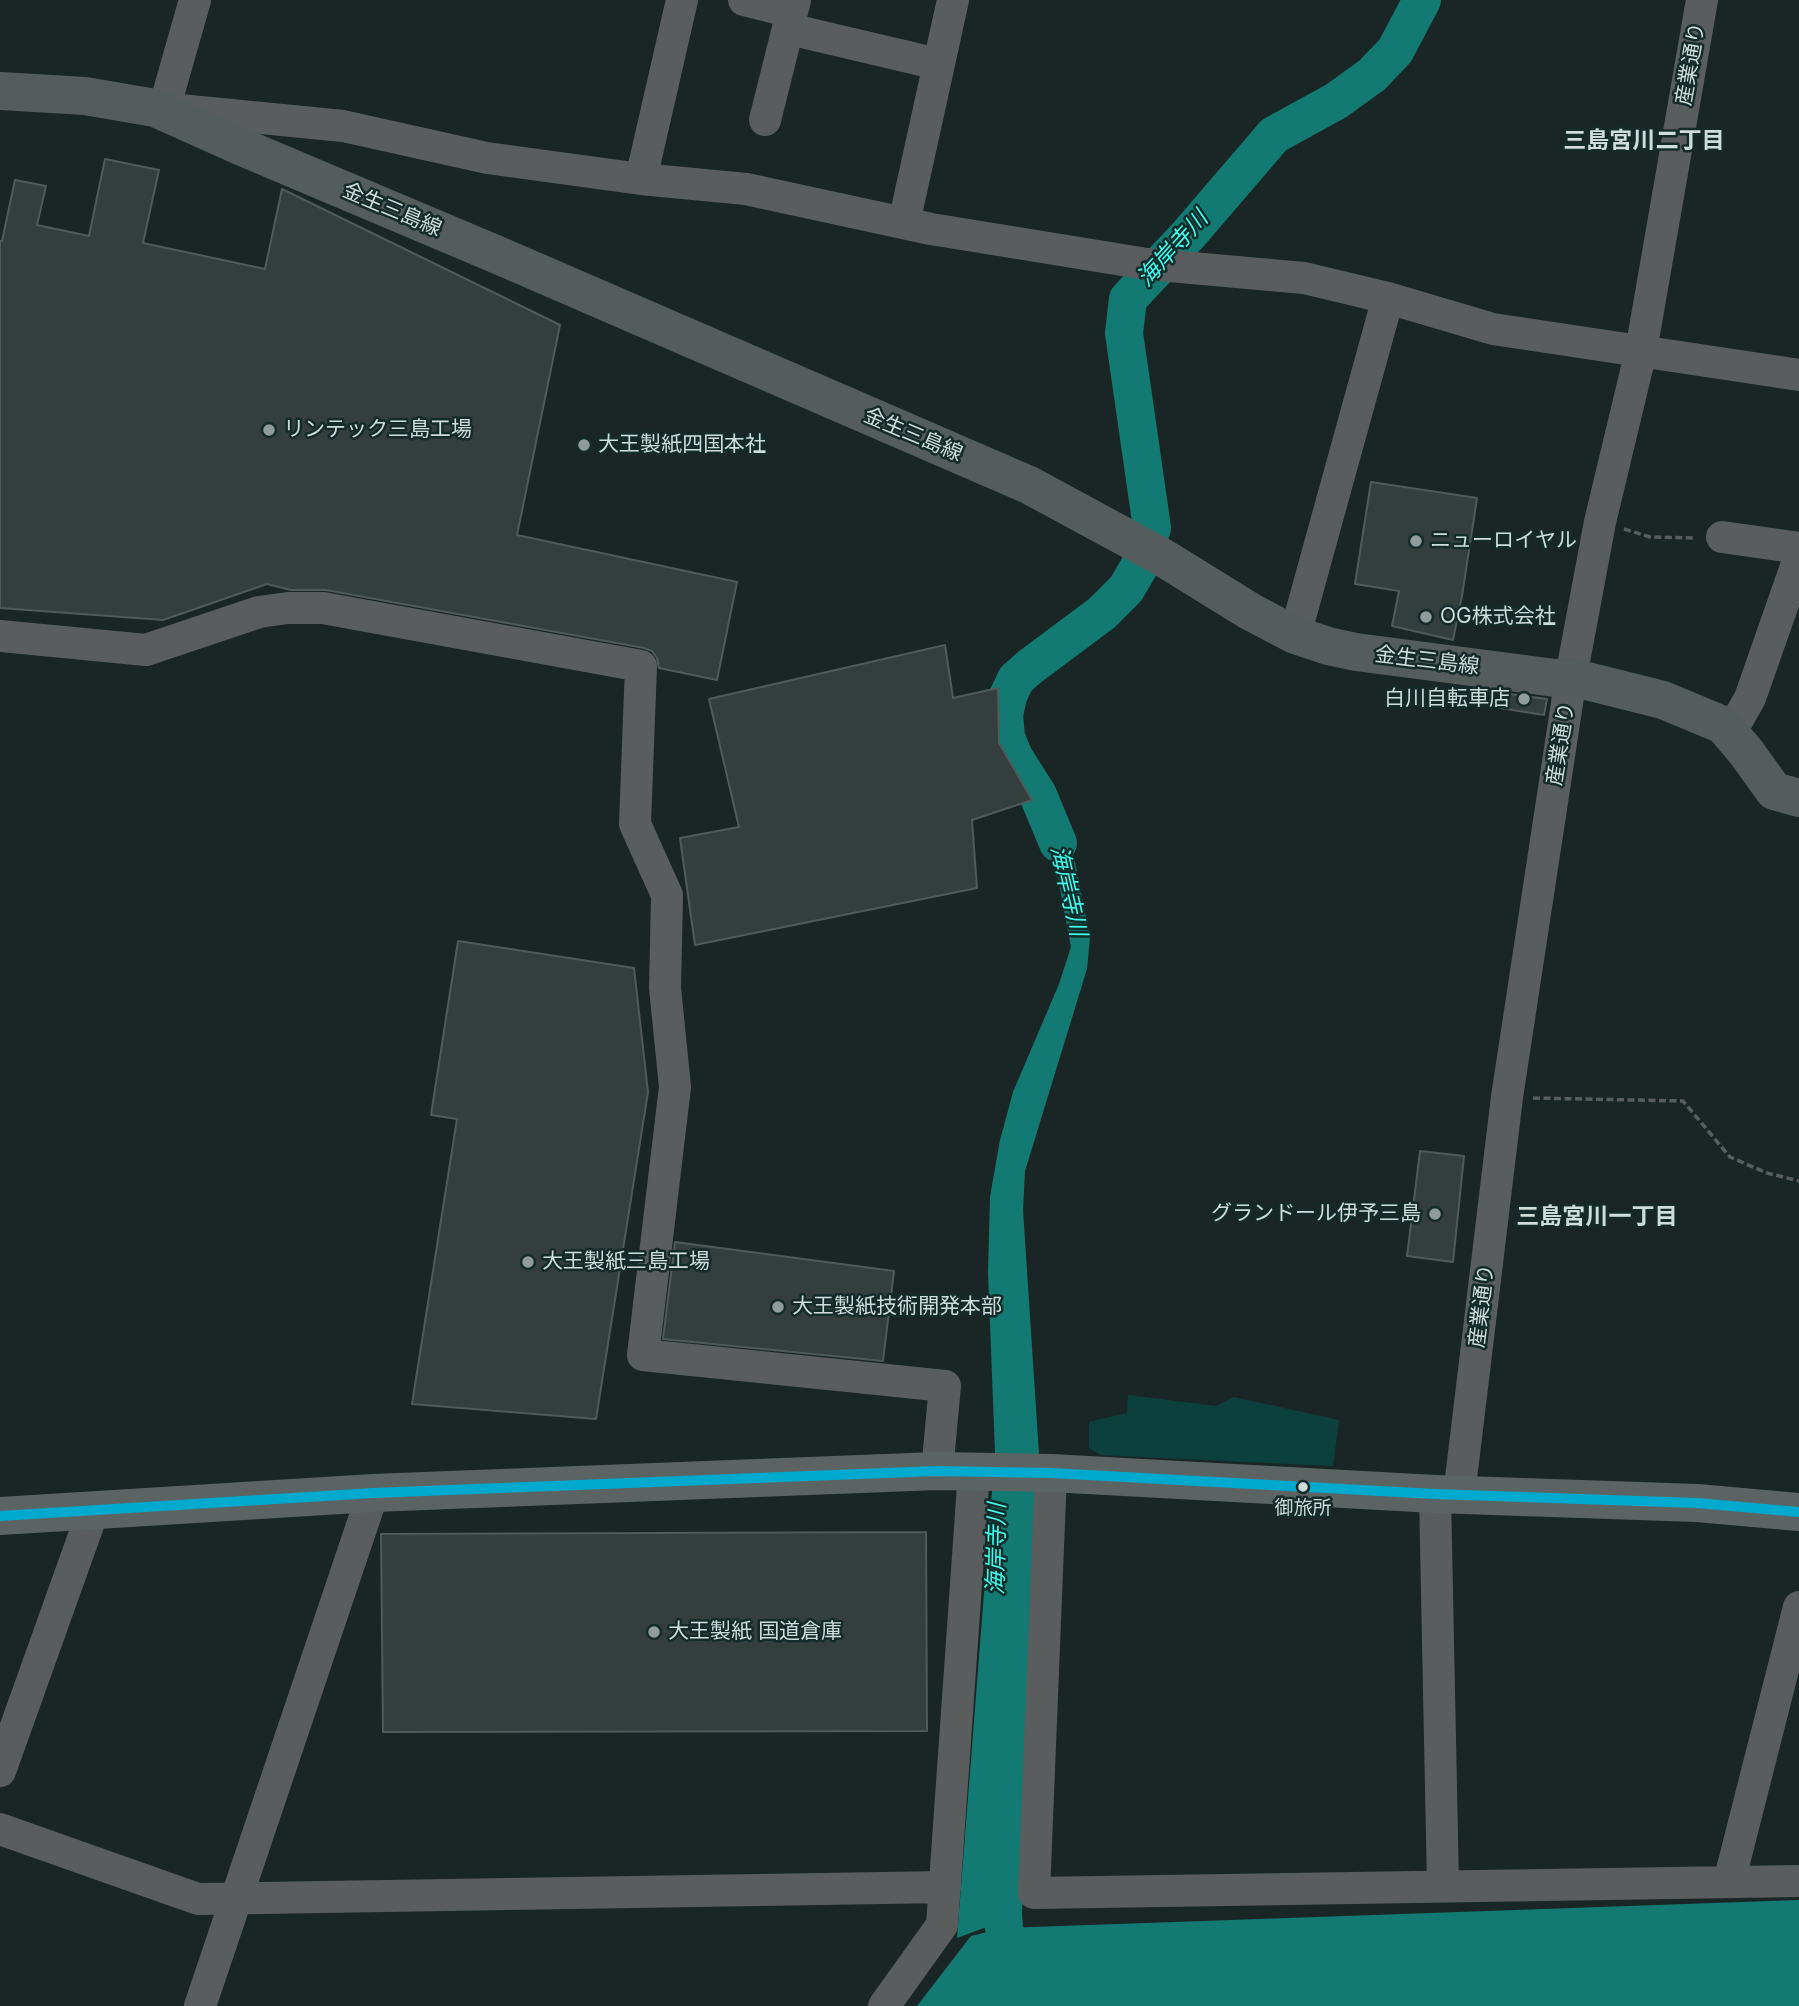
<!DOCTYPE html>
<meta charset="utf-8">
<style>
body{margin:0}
canvas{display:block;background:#192625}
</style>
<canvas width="1799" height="2006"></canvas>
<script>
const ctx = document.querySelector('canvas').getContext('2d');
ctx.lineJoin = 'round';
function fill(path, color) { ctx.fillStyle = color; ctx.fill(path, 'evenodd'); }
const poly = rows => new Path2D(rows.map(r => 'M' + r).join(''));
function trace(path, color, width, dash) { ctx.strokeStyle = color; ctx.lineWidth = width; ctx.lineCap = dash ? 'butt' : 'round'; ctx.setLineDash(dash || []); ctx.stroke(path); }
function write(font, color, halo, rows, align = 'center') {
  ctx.font = font + ' Inter,"Noto Sans JP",sans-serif'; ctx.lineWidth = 5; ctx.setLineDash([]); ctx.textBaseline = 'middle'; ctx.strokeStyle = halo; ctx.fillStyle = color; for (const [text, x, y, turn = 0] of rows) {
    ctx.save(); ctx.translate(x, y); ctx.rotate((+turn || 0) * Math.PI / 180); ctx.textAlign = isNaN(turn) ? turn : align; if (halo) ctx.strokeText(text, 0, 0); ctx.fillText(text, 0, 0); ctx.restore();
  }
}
const green = poly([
 [1128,1395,1216,1406,1234,1397,1339,1420,1333,1466,1101,1455,1089,1448,1089,1422,1127,1413]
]);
const water = poly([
 [1038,795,1043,795,1064,833,1074,857,1090,938,1087,969,1025,1171,1023,1210,1039,1454,1033,1696,1022,1914,957,1938,995,1453,988,1272,990,1197,1000,1140,1013,1092,1059,984,1071,947,1054,857,1026,805],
 [1799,1900,1799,2006,917,2006,971,1936,1004,1928]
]);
const river = poly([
 [1058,843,1038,795,1014,757,1006,737,1004,715,1008,696,1016,679,1031,666,1102,613,1126,589,1139,567,1152,528,1124,333,1128,299,1189,234,1274,135,1336,101,1372,75,1395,51,1422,0],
 [1000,1867,1004,1928]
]);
const building = poly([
 [105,159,159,170,143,243,265,269,282,189,560,325,517,535,737,582,717,680,659,668,657,658,652,651,644,648,326,590,291,590,267,584,163,620,0,608,0,241,2,241,15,180,46,186,37,225,89,236,105,159],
 [1371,482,1477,498,1462,596,1453,640,1392,626,1399,591,1355,584,1371,482],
 [945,645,953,698,998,688,999,743,1032,800,972,820,977,888,695,945,680,838,739,827,709,699,945,645],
 [1502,693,1547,699,1544,715,1500,708,1502,693],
 [458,941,634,968,648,1092,596,1419,412,1404,457,1119,431,1115,458,941],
 [1420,1151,1464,1156,1453,1262,1407,1256,1420,1151],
 [675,1242,894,1271,883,1361,663,1339,675,1242],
 [926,1532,927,1731,383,1732,381,1534,926,1532]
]);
const path = poly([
 [1624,529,1650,537,1696,538],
 [1533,1098,1683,1101,1730,1157,1767,1173,1799,1181]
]);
const minor = poly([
 [744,0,792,12],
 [789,29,938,64],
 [164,109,195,0],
 [170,109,343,126,487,158,641,179,746,189,931,229,1147,264,1304,278,1388,298,1493,329,1799,375],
 [765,120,795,0],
 [641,179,682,0],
 [904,223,953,0],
 [1722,537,1799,548],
 [1295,635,1388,298],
 [0,636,146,650,259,612,288,608,323,608,641,666,635,824,667,895,665,988,675,1087,643,1355,945,1386,937,1471],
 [1727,729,1737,721,1750,698,1799,558],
 [1051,1473,1034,1893,1799,1881],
 [1435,1494,1443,1886],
 [1459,1495,1507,1097,1571,677,1600,522,1641,351,1702,0],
 [0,1771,93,1511],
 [0,1829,198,1899,945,1887],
 [1729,1882,1799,1607],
 [200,2006,373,1493],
 [884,2006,942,1925,974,1471]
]);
const major = poly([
 [0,91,85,96,155,108,242,147,500,256,1029,485,1162,557,1251,612,1295,635,1328,646,1356,652,1555,678,1571,677,1663,700,1723,725,1746,752,1774,791,1799,798]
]);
const highway = poly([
 [0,1516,373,1493,937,1471,1051,1473,1435,1494,1697,1503,1799,1512]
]);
const bus1 = poly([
 [0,1516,373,1493,937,1471,1051,1473,1435,1494,1697,1503,1799,1512]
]);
const markers = [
 [269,430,7,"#8f9c9b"],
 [584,445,7,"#8f9c9b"],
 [1416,541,7,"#8f9c9b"],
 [1426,617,7,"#8f9c9b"],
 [1524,699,7,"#8f9c9b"],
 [1435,1214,7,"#8f9c9b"],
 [528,1262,7,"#8f9c9b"],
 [778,1307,7,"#8f9c9b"],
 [1303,1487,6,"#cedcda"],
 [654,1632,7,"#8f9c9b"]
];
const busNames = [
 ["御旅所",1303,1508]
];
const streetNames = [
 ["産業通り",1691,64,-80],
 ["金生三島線",392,210,23],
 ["金生三島線",913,435,23],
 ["金生三島線",1427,661,7],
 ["産業通り",1561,744,-81],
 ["産業通り",1482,1306,-83]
];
const poiNames = [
 ["リンテック三島工場",283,430],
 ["大王製紙四国本社",598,445],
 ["ニューロイヤル",1430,541],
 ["OG株式会社",1440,617],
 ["白川自転車店",1510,699,"right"],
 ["グランドール伊予三島",1421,1214,"right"],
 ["大王製紙三島工場",542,1262],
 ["大王製紙技術開発本部",792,1307],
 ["大王製紙 国道倉庫",668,1632]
];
const neighbourhoodNames = [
 ["三島宮川二丁目",1644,141],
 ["三島宮川一丁目",1597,1217]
];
const waterNames = [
 ["海岸寺川",1173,249,-48],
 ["海岸寺川",1068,891,77],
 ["海岸寺川",997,1549,-89]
];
fill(green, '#0c403c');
fill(water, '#127a72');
trace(river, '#127a72', 38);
fill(building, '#333e3d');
trace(building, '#4f5a59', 2);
trace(path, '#585e5e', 3.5, [7, 3.5]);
trace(minor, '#595d5d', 32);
trace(major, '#555d5c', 38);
trace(highway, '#5b6463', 38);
trace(bus1, '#00a9ce', 10);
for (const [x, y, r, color] of markers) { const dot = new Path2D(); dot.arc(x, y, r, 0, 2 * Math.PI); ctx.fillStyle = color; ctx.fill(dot); trace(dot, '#132c2a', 2.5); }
write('19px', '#cedcda', '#132c2a', busNames);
write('21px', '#cedcda', '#132c2a', streetNames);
write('21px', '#cedcda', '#132c2a', poiNames, 'left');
write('bold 23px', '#cedcda', '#132c2a', neighbourhoodNames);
write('italic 23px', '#3dfaec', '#132c2a', waterNames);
</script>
